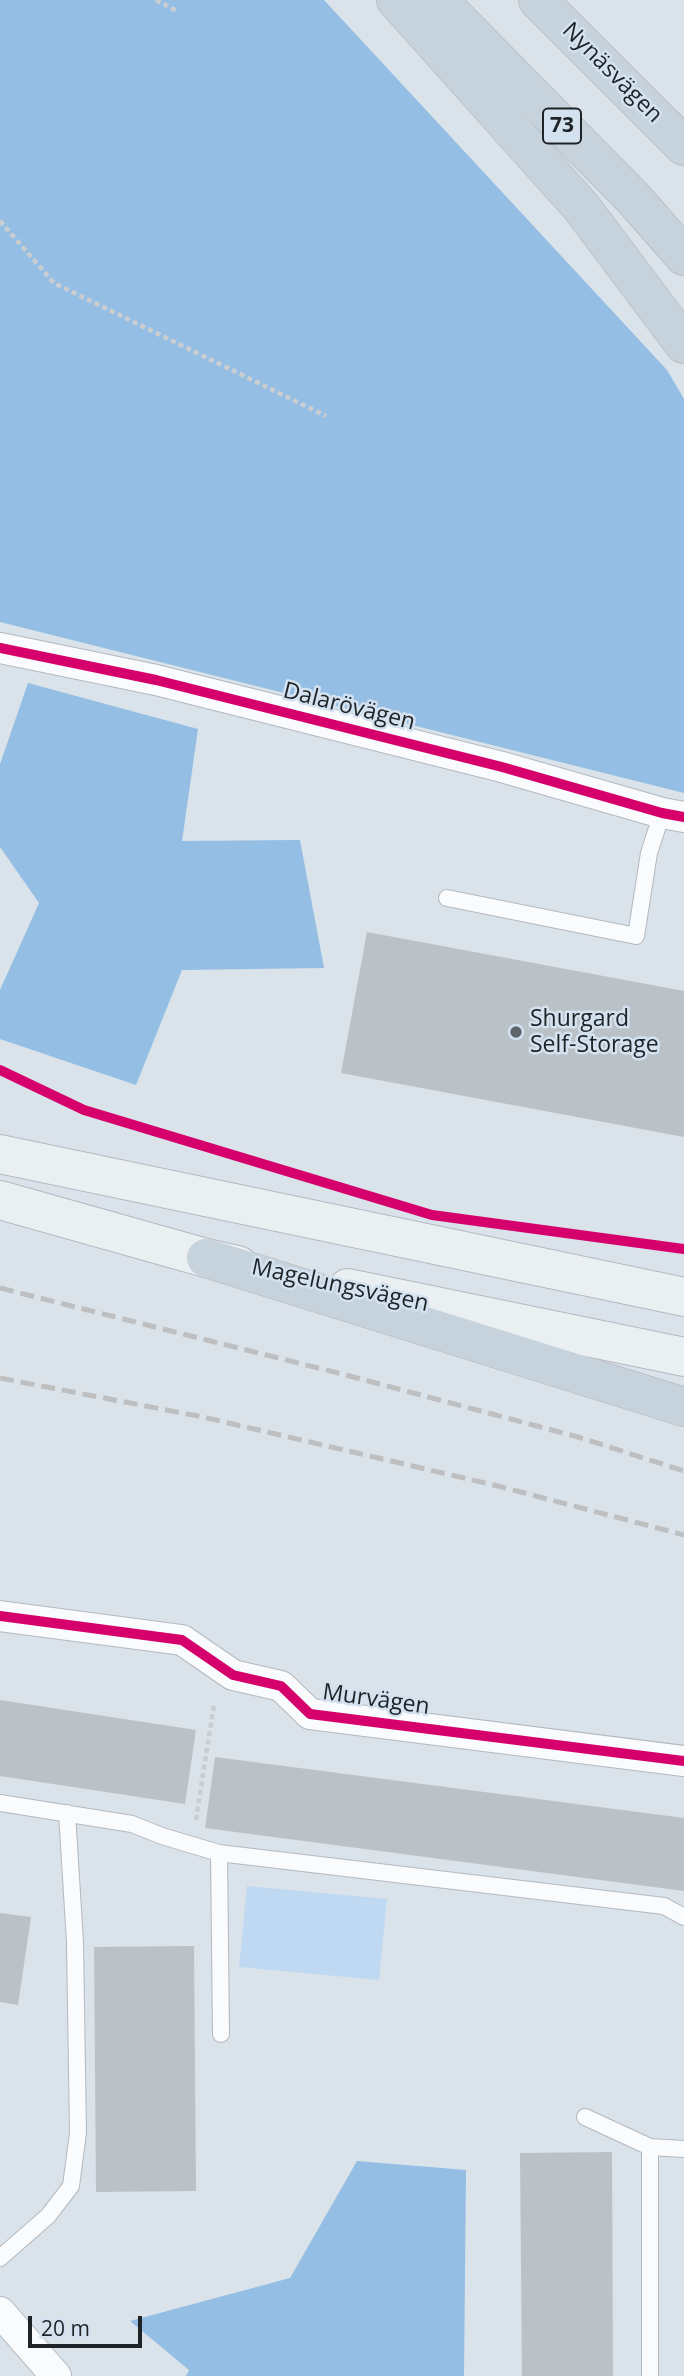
<!DOCTYPE html>
<meta charset="utf-8">
<style>
body{margin:0}
#map{position:relative;width:684px;height:2376px;overflow:hidden;background:#dae2ea;font-family:"Open Sans",sans-serif}
canvas{display:block}
.scale{position:absolute;left:28px;top:2316px;width:114px;height:32px;box-sizing:border-box;border:4px solid #1d2327;border-top:0;padding-left:9px;font-size:21px;line-height:24px;white-space:nowrap;color:#1d2327;-webkit-text-stroke:5px #d4e2f0;paint-order:stroke}
</style>
<div id="map">
<canvas width="684" height="2376"></canvas>
<div class="scale">20 m</div>
</div>
<script>
const ctx = document.querySelector('canvas').getContext('2d');
ctx.lineJoin = 'round';
function fill(path, color) { ctx.fillStyle = color; ctx.fill(path, 'evenodd'); }
const poly = rows => new Path2D(rows.map(r => 'M' + r).join(''));
function trace(path, color, width, dash) { ctx.strokeStyle = color; ctx.lineWidth = width; ctx.lineCap = dash ? 'butt' : 'round'; ctx.setLineDash(dash || []); ctx.stroke(path); }
function write(font, color, halo, rows, align = 'center') {
  ctx.font = font + ' "Open Sans",sans-serif'; ctx.lineWidth = 5; ctx.setLineDash([]); ctx.textBaseline = 'middle'; ctx.strokeStyle = halo; ctx.fillStyle = color; for (const [text, x, y, turn = 0] of rows) {
    ctx.save(); ctx.translate(x, y); ctx.rotate((+turn || 0) * Math.PI / 180); ctx.textAlign = isNaN(turn) ? turn : align; if (halo) ctx.strokeText(text, 0, 0); ctx.fillText(text, 0, 0); ctx.restore();
  }
}
const green = poly([
 [247,1886,387,1899,379,1980,239,1967]
]);
const forest = poly([
 [0,0,324,0,667,370,684,399,684,793,0,622],
 [28,683,198,729,182,841,300,840,324,968,182,970,136,1085,0,1039,0,990,39,903,0,847,0,764],
 [357,2161,466,2170,464,2376,186,2376,189,2370,130,2321,290,2278]
]);
const building = poly([
 [367,932,684,991,684,1137,341,1073],
 [0,1700,196,1730,185,1804,0,1776],
 [215,1757,684,1818,684,1891,205,1828],
 [0,1913,31,1917,18,2005,0,2002],
 [194,1946,196,2191,96,2192,94,1947],
 [612,2152,613,2376,522,2376,520,2153]
]);
const path = poly([
 [156,0,177,11],
 [0,221,54,283,326,416],
 [196,1820,214,1704]
]);
const lane = poly([
 [447,898,636,936,649,853,662,813],
 [0,1803,132,1824,162,1836,219,1853,664,1906,684,1917],
 [219,1853,221,2034],
 [585,2117,650,2147,684,2149],
 [0,2258,48,2216,71,2186,78,2133,75,1942,67,1813],
 [650,2376,650,2147]
]);
const street = poly([
 [0,648,156,680,502,767,662,813,684,817],
 [0,1616,182,1640,233,1675,281,1686,310,1714,684,1761],
 [0,2312,56,2376]
]);
const secondary = poly([
 [0,1154,684,1297],
 [0,1200,206,1258,238,1265],
 [348,1288,684,1357]
]);
const highway = poly([
 [396,0,582,208,684,344],
 [438,0,634,199,684,256],
 [538,0,684,146],
 [206,1258,684,1407]
]);
const rail = poly([
 [0,1288,342,1374,578,1437,684,1471],
 [0,1378,203,1417,498,1486,684,1535]
]);
const cycleway = poly([
 [0,648,156,680,502,767,662,813,684,817],
 [0,1070,84,1110,432,1215,684,1249],
 [0,1616,182,1640,233,1675,281,1686,310,1714,684,1761]
]);
const markers = [
 [516,1032,7,"#5f666b"]
];
const shields = [
 [562,126,38]
];
const shieldNames = [
 ["73",562,126]
];
const streetNames = [
 ["Nynäsvägen",612,73,45],
 ["Dalarövägen",349,707,14],
 ["Magelungsvägen",340,1286,12],
 ["Murvägen",376,1700,8]
];
const poiNames = [
 ["Shurgard",530,1019],
 ["Self-Storage",530,1045]
];
fill(green, '#bfd9f2');
fill(forest, '#94bee4');
fill(building, '#bbc2c7');
trace(lane, '#b3b9c0', 18);
trace(street, '#b3b9c0', 32);
trace(secondary, '#b3b9c0', 40);
trace(highway, '#bcc0c4', 40);
trace(path, '#cbced0', 4.5, [5, 3.5]);
trace(lane, '#f9fbfc', 16);
trace(street, '#f9fbfc', 30);
trace(secondary, '#eaeff2', 38);
trace(highway, '#c6d3dd', 38);
trace(rail, '#bdbfc0', 5, [14, 7]);
trace(cycleway, '#d6006c', 10);
for (const [x, y, r, color] of markers) { const dot = new Path2D(); dot.arc(x, y, r, 0, 2 * Math.PI); ctx.fillStyle = color; ctx.fill(dot); trace(dot, '#d4e2f0', 2.5); }
for (const [x, y, w] of shields) { const box = new Path2D(); box.roundRect(x - w / 2, y - 17.5, w, 35, 5); ctx.fillStyle = '#d4e2f0'; ctx.fill(box); trace(box, '#1d2327', 2); }
write('bold 21px', '#1d2327', null, shieldNames);
write('23px', '#1d2327', '#d4e2f0', streetNames);
write('23px', '#1d2327', '#d4e2f0', poiNames, 'left');
</script>
